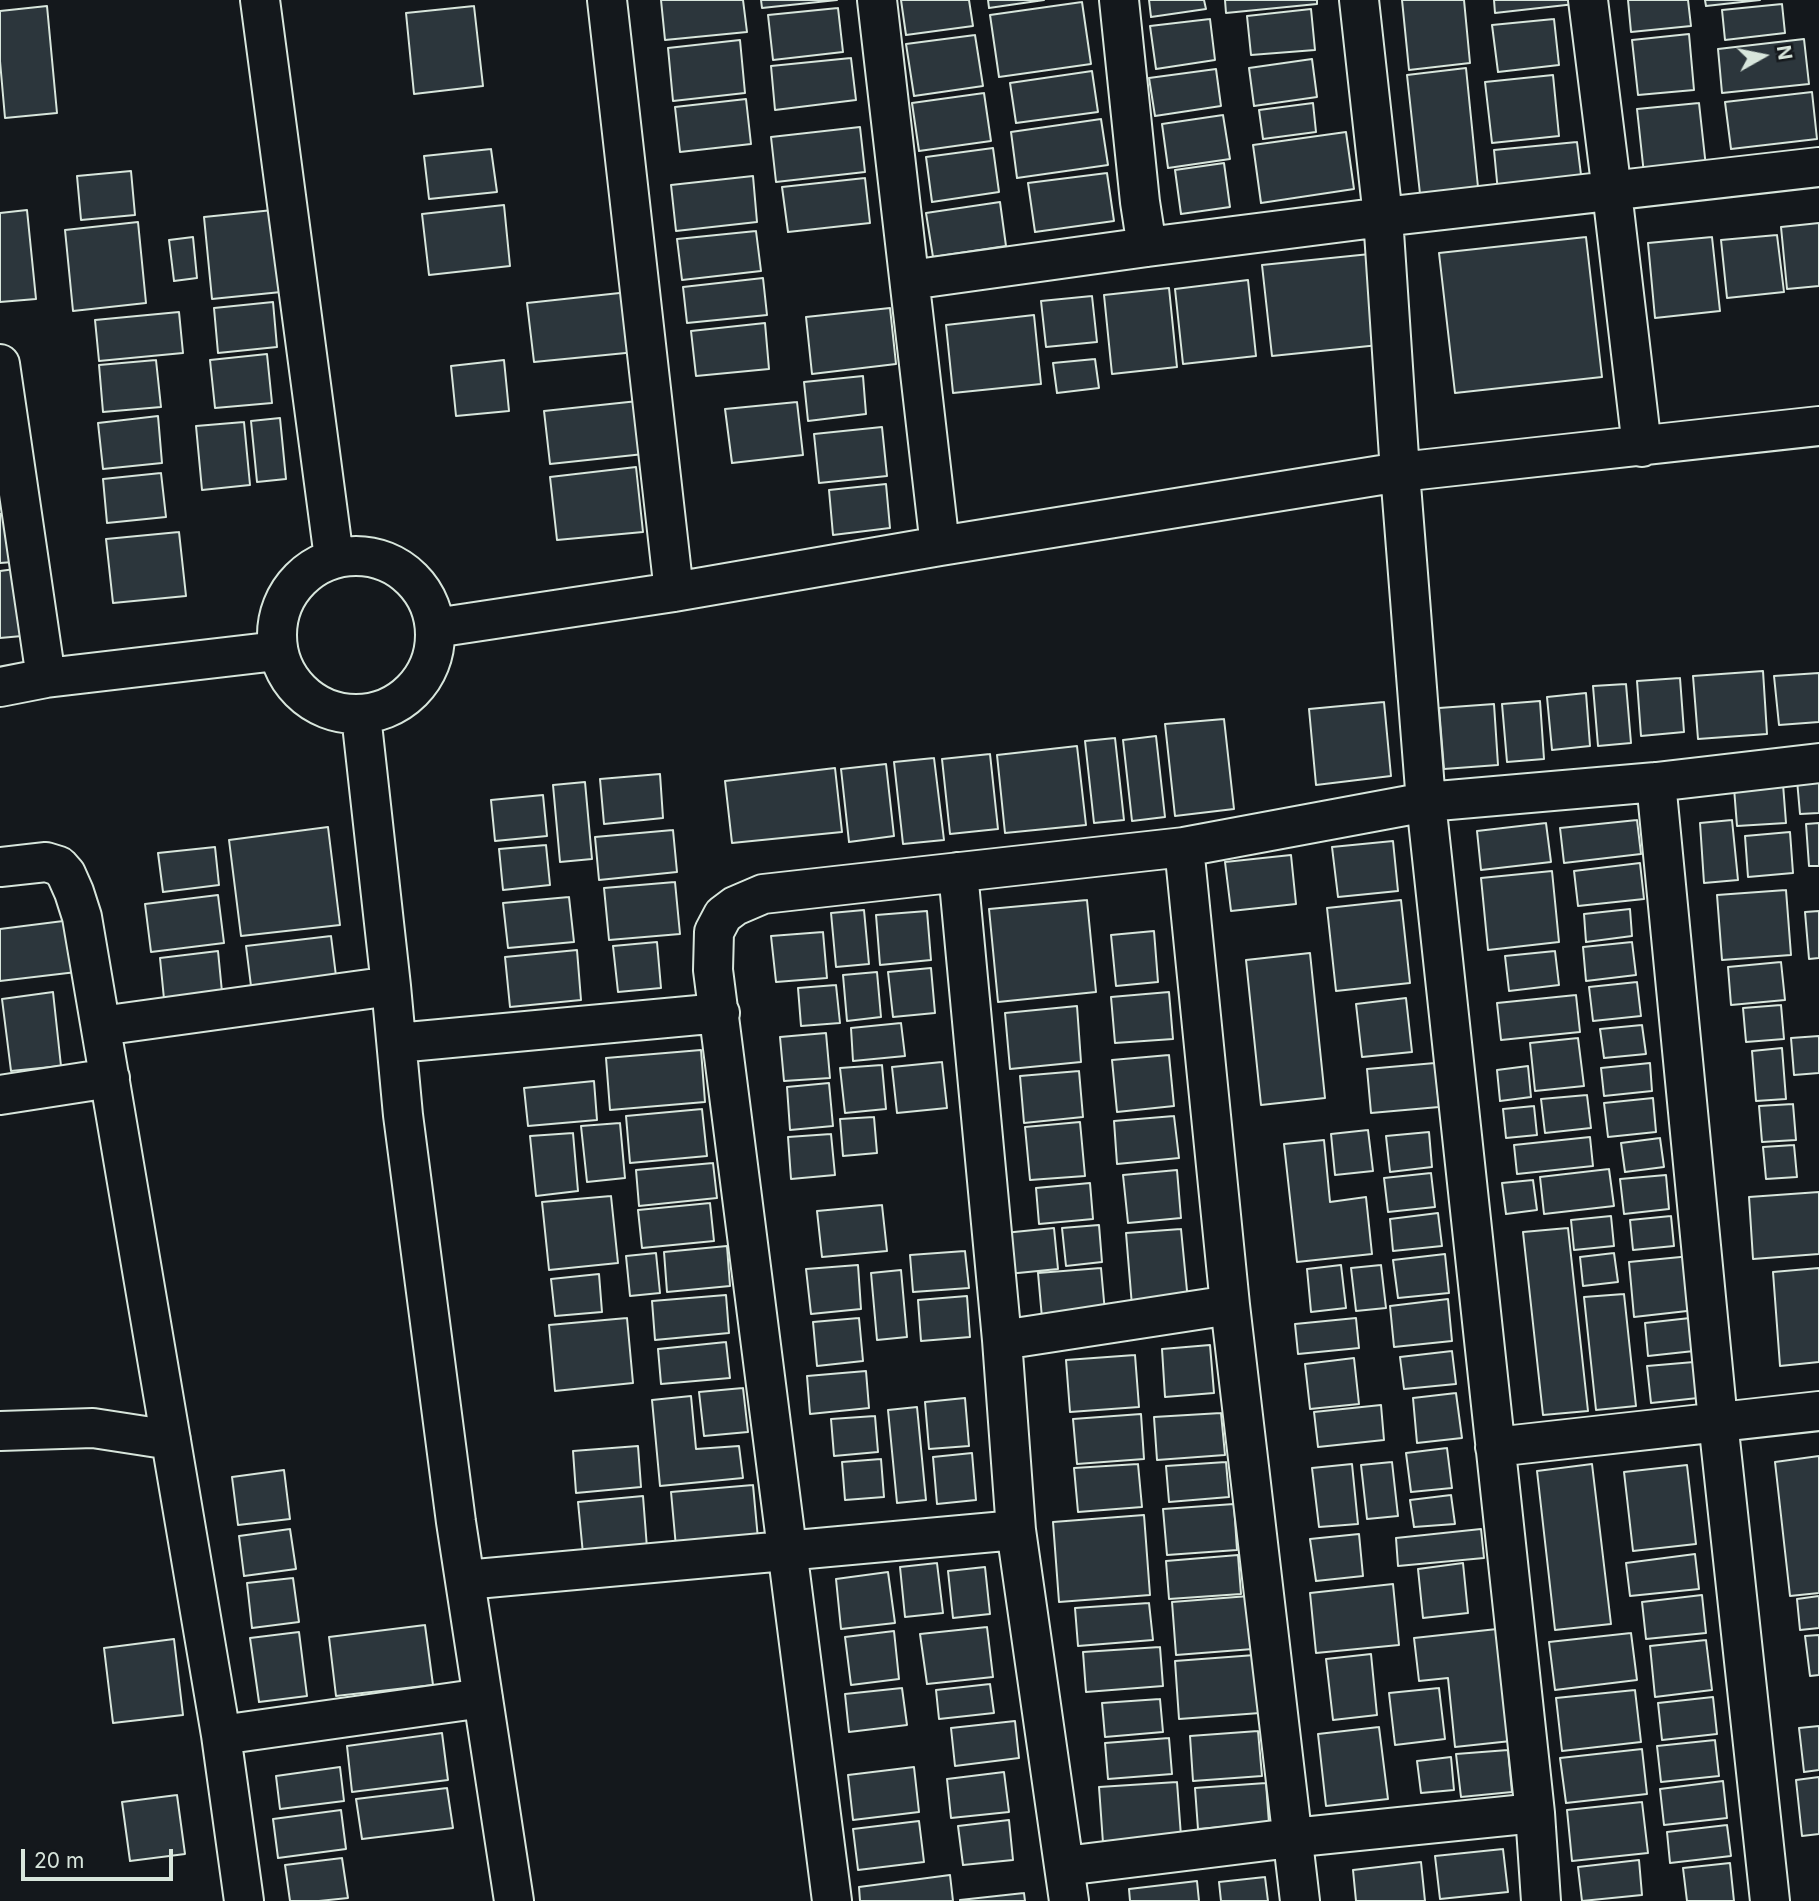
<!DOCTYPE html>
<style>
body{margin:0}
#map{position:relative;width:1819px;height:1901px;overflow:hidden;background:#14181c;font-family:Inter,sans-serif}
canvas{display:block}
.north{position:absolute;left:1728px;top:21px;width:70px;height:70px;-webkit-text-stroke:5px #14181c;paint-order:stroke;rotate:81deg;font-size:19px;font-weight:700;line-height:28px;text-align:center;color:#d8e6dc}
.north::after{content:'';display:block;margin:auto;width:24px;height:32px;background:#d8e6dc;clip-path:polygon(50% 0,100% 100%,50% 72%,0 100%)}
.scale{position:absolute;left:21px;top:1849px;width:152px;height:32px;box-sizing:border-box;border:4px solid #d8e6dc;border-top:0;padding-left:9px;font-size:21px;line-height:24px;white-space:nowrap;color:#d8e6dc;-webkit-text-stroke:5px #14181c;paint-order:stroke}
</style>
<div id="map">
<canvas width="1819" height="1901"></canvas>
<div class="north">N</div>
<div class="scale">20 m</div>
</div>
<script>
const ctx = document.querySelector('canvas').getContext('2d');
ctx.lineJoin = 'round';
function fill(path, color) { ctx.fillStyle = color; ctx.fill(path, 'evenodd'); }
const poly = rows => new Path2D(rows.map(r => 'M' + r).join(''));
function trace(path, color, width, dash) { ctx.strokeStyle = color; ctx.lineWidth = width; ctx.lineCap = dash ? 'butt' : 'round'; ctx.setLineDash(dash || []); ctx.stroke(path); }
const building = poly([
 [661,0,743,0,747,32,665,40,661,0],
 [761,0,837,0,762,8,761,0],
 [901,0,969,0,973,26,906,35,901,0],
 [988,0,1044,0,989,8,988,0],
 [1149,0,1204,0,1206,9,1151,17,1149,0],
 [1225,0,1317,0,1317,4,1226,13,1225,0],
 [1402,0,1464,0,1470,63,1409,70,1402,0],
 [1494,0,1575,0,1575,4,1495,13,1494,0],
 [1628,0,1688,0,1691,26,1631,32,1628,0],
 [1705,0,1760,0,1706,6,1705,0],
 [1082,2,1091,64,999,77,990,15,1082,2],
 [1782,4,1785,33,1725,40,1722,10,1782,4],
 [47,6,57,113,5,118,0,61,0,11,47,6],
 [474,6,483,86,414,94,406,13,474,6],
 [838,8,843,52,773,60,768,15,838,8],
 [1311,9,1315,50,1251,55,1247,16,1311,9],
 [1210,19,1215,60,1156,69,1150,26,1210,19],
 [1554,19,1559,65,1498,72,1492,25,1554,19],
 [1689,34,1694,90,1638,95,1632,40,1689,34],
 [975,35,983,86,914,96,906,44,975,35],
 [1804,39,1809,84,1722,93,1718,49,1804,39],
 [740,40,745,93,673,101,668,48,740,40],
 [851,58,856,100,775,110,771,66,851,58],
 [1312,59,1317,97,1254,106,1249,68,1312,59],
 [1466,68,1479,197,1421,203,1407,75,1466,68],
 [1216,69,1221,106,1155,116,1149,78,1216,69],
 [1092,71,1098,112,1016,123,1010,83,1092,71],
 [1553,75,1559,136,1492,143,1485,82,1553,75],
 [1812,92,1817,139,1731,149,1725,102,1812,92],
 [984,93,991,141,919,151,912,103,984,93],
 [746,99,751,144,680,152,675,107,746,99],
 [1313,103,1316,132,1263,139,1259,110,1313,103],
 [1699,103,1706,167,1644,174,1637,109,1699,103],
 [1223,115,1230,159,1168,168,1162,124,1223,115],
 [1101,119,1108,165,1017,178,1011,132,1101,119],
 [860,127,865,172,776,182,771,137,860,127],
 [1346,132,1354,189,1261,203,1253,145,1346,132],
 [1577,142,1582,183,1498,192,1494,150,1577,142],
 [993,148,999,192,932,202,926,157,993,148],
 [491,149,497,192,429,199,424,156,491,149],
 [1224,163,1230,207,1181,214,1175,170,1224,163],
 [131,171,135,215,81,220,77,176,131,171],
 [1107,173,1114,221,1035,232,1028,183,1107,173],
 [753,176,757,222,676,231,671,185,753,176],
 [865,178,870,223,788,232,782,187,865,178],
 [1000,202,1006,246,933,257,926,213,1000,202],
 [504,205,510,266,429,275,422,214,504,205],
 [27,210,36,299,0,302,0,213,27,210],
 [273,210,281,292,212,299,204,217,273,210],
 [138,222,146,303,73,311,65,230,138,222],
 [1819,223,1819,286,1787,289,1781,227,1819,223],
 [756,231,761,271,682,280,677,239,756,231],
 [1777,235,1784,292,1727,298,1721,240,1777,235],
 [193,237,197,278,174,281,169,240,193,237],
 [1586,237,1602,377,1455,393,1439,253,1586,237],
 [1712,237,1720,311,1655,318,1648,243,1712,237],
 [1370,254,1379,345,1272,356,1262,265,1370,254],
 [763,278,767,315,687,323,683,287,763,278],
 [1248,280,1256,356,1183,364,1175,289,1248,280],
 [1169,288,1177,367,1112,374,1104,295,1169,288],
 [629,292,636,352,534,362,527,303,629,292],
 [1092,296,1097,342,1046,347,1041,301,1092,296],
 [273,302,277,347,218,353,214,308,273,302],
 [890,308,896,364,812,374,806,317,890,308],
 [179,312,183,353,99,361,95,320,179,312],
 [1034,315,1041,384,953,393,946,325,1034,315],
 [765,323,769,369,696,376,691,331,765,323],
 [267,354,272,403,215,408,210,360,267,354],
 [1095,359,1099,388,1057,393,1053,363,1095,359],
 [156,360,161,407,103,412,99,365,156,360],
 [504,360,509,411,456,416,451,366,504,360],
 [863,376,866,414,808,421,804,382,863,376],
 [638,401,644,454,550,464,544,411,638,401],
 [797,402,803,455,732,463,725,409,797,402],
 [158,416,162,463,103,469,98,423,158,416],
 [280,418,286,479,257,482,251,421,280,418],
 [244,422,250,485,202,490,196,426,244,422],
 [882,427,887,476,819,483,814,434,882,427],
 [636,467,643,532,557,540,550,477,636,467],
 [161,473,166,517,107,523,103,479,161,473],
 [886,484,890,528,833,535,829,490,886,484],
 [8,513,13,562,0,563,0,514,8,513],
 [179,532,186,596,113,603,106,539,179,532],
 [15,569,22,636,0,638,0,571,15,569],
 [1763,671,1767,734,1698,739,1693,676,1763,671],
 [1819,673,1819,722,1779,725,1774,676,1819,673],
 [1680,678,1684,732,1641,736,1637,681,1680,678],
 [1626,684,1631,743,1598,746,1593,686,1626,684],
 [1586,693,1590,746,1552,750,1547,697,1586,693],
 [1540,701,1544,759,1507,762,1502,704,1540,701],
 [1384,702,1391,776,1316,785,1309,709,1384,702],
 [1494,704,1498,765,1444,769,1439,708,1494,704],
 [1224,719,1234,809,1175,816,1165,724,1224,719],
 [1156,736,1165,817,1132,821,1123,740,1156,736],
 [1115,738,1124,820,1094,823,1085,741,1115,738],
 [1077,746,1086,825,1005,833,997,755,1077,746],
 [990,754,998,829,950,834,942,759,990,754],
 [934,758,944,840,903,844,894,762,934,758],
 [886,764,894,836,849,842,841,769,886,764],
 [835,768,842,832,732,843,725,781,835,768],
 [660,774,663,818,604,824,600,779,660,774],
 [1819,778,1819,813,1800,814,1797,780,1819,778],
 [585,782,592,859,560,862,553,785,585,782],
 [1783,784,1786,823,1737,826,1734,788,1783,784],
 [543,795,547,836,495,841,491,800,543,795],
 [1637,820,1641,854,1564,863,1560,828,1637,820],
 [1732,820,1738,880,1704,883,1700,823,1732,820],
 [1546,823,1551,862,1481,870,1477,831,1546,823],
 [1819,823,1819,866,1809,866,1806,824,1819,823],
 [328,827,340,925,241,936,229,840,328,827],
 [673,830,677,872,599,880,595,837,673,830],
 [1790,832,1793,873,1748,877,1745,836,1790,832],
 [1393,841,1398,891,1338,897,1332,847,1393,841],
 [546,845,550,885,503,890,499,849,546,845],
 [215,847,219,885,163,892,158,853,215,847],
 [1291,855,1296,904,1231,911,1225,862,1291,855],
 [1640,863,1644,899,1578,906,1574,871,1640,863],
 [1552,871,1559,942,1488,950,1481,878,1552,871],
 [675,882,680,934,609,940,604,888,675,882],
 [1786,890,1791,955,1722,960,1717,895,1786,890],
 [218,895,224,943,151,952,145,904,218,895],
 [569,897,574,942,508,948,503,903,569,897],
 [1087,900,1096,992,998,1002,989,909,1087,900],
 [1401,900,1410,983,1336,991,1327,908,1401,900],
 [1630,909,1632,936,1586,942,1584,914,1630,909],
 [864,910,869,964,836,967,831,913,864,910],
 [927,911,931,960,880,965,876,915,927,911],
 [1819,911,1819,958,1809,959,1805,912,1819,911],
 [79,919,85,971,0,981,0,929,79,919],
 [1154,931,1158,982,1116,986,1111,935,1154,931],
 [823,932,827,978,776,982,771,936,823,932],
 [331,936,338,992,253,1002,246,946,331,936],
 [657,942,661,988,618,992,613,946,657,942],
 [1632,942,1636,975,1586,981,1583,947,1632,942],
 [577,950,581,1000,510,1007,505,957,577,950],
 [218,951,222,992,164,999,160,958,218,951],
 [1555,951,1559,985,1509,991,1505,956,1555,951],
 [1310,953,1325,1098,1261,1105,1246,960,1310,953],
 [1781,962,1785,1000,1731,1005,1728,967,1781,962],
 [931,968,935,1013,893,1017,888,972,931,968],
 [877,972,881,1017,847,1021,843,975,877,972],
 [1637,982,1641,1016,1593,1021,1589,987,1637,982],
 [836,985,840,1023,801,1026,798,988,836,985],
 [53,992,61,1066,11,1071,2,999,53,992],
 [1169,992,1173,1039,1115,1043,1111,997,1169,992],
 [1576,995,1580,1032,1501,1040,1497,1003,1576,995],
 [1406,998,1412,1052,1362,1057,1356,1004,1406,998],
 [1781,1005,1784,1039,1746,1042,1743,1008,1781,1005],
 [1077,1006,1081,1062,1010,1069,1005,1013,1077,1006],
 [901,1023,905,1056,853,1061,851,1028,901,1023],
 [1642,1025,1646,1054,1604,1058,1600,1029,1642,1025],
 [826,1033,830,1078,784,1081,780,1037,826,1033],
 [1819,1036,1819,1073,1794,1075,1791,1038,1819,1036],
 [1578,1038,1584,1086,1535,1091,1530,1043,1578,1038],
 [1782,1048,1786,1099,1756,1101,1752,1051,1782,1048],
 [701,1050,705,1102,610,1110,606,1058,701,1050],
 [1169,1055,1174,1106,1117,1112,1112,1060,1169,1055],
 [942,1062,947,1108,897,1113,892,1067,942,1062],
 [1435,1063,1439,1107,1371,1113,1367,1069,1435,1063],
 [1650,1063,1652,1091,1604,1096,1601,1068,1650,1063],
 [882,1065,886,1109,845,1113,840,1068,882,1065],
 [1528,1066,1531,1097,1500,1101,1497,1070,1528,1066],
 [1079,1071,1083,1117,1024,1123,1020,1076,1079,1071],
 [594,1081,597,1120,528,1126,524,1088,594,1081],
 [829,1083,833,1126,790,1130,787,1087,829,1083],
 [1587,1095,1591,1128,1545,1133,1541,1099,1587,1095],
 [1653,1098,1656,1132,1608,1137,1604,1103,1653,1098],
 [1793,1104,1796,1140,1762,1142,1759,1106,1793,1104],
 [1534,1106,1537,1135,1506,1138,1503,1109,1534,1106],
 [702,1109,707,1156,630,1163,626,1116,702,1109],
 [1174,1116,1179,1158,1117,1164,1114,1121,1174,1116],
 [874,1117,877,1153,843,1156,840,1119,874,1117],
 [1080,1122,1085,1176,1030,1180,1025,1127,1080,1122],
 [620,1123,625,1178,587,1182,581,1126,620,1123],
 [1368,1130,1373,1171,1335,1175,1331,1134,1368,1130],
 [1429,1132,1432,1167,1390,1172,1386,1136,1429,1132],
 [573,1133,578,1191,536,1196,530,1136,573,1133],
 [831,1134,835,1175,791,1179,788,1137,831,1134],
 [1590,1137,1593,1166,1517,1174,1514,1145,1590,1137],
 [1660,1138,1664,1167,1625,1172,1621,1143,1660,1138],
 [1324,1140,1330,1202,1366,1197,1372,1254,1297,1262,1284,1144,1324,1140],
 [1794,1145,1797,1177,1766,1179,1763,1147,1794,1145],
 [713,1163,717,1198,639,1206,636,1170,713,1163],
 [1609,1169,1614,1206,1544,1214,1540,1177,1609,1169],
 [1177,1170,1181,1218,1128,1223,1123,1175,1177,1170],
 [1431,1173,1435,1207,1388,1212,1384,1178,1431,1173],
 [1666,1175,1669,1209,1624,1214,1620,1179,1666,1175],
 [1533,1180,1537,1210,1506,1214,1502,1183,1533,1180],
 [1090,1183,1093,1219,1039,1224,1036,1188,1090,1183],
 [1819,1192,1819,1254,1753,1259,1749,1197,1819,1192],
 [611,1196,618,1263,549,1270,542,1202,611,1196],
 [710,1203,714,1241,642,1248,638,1210,710,1203],
 [882,1205,887,1251,822,1257,817,1211,882,1205],
 [1438,1213,1442,1246,1393,1251,1390,1219,1438,1213],
 [1611,1216,1614,1246,1574,1250,1571,1220,1611,1216],
 [1671,1216,1674,1246,1633,1250,1630,1220,1671,1216],
 [1099,1225,1102,1262,1066,1266,1062,1228,1099,1225],
 [1054,1228,1058,1269,1008,1274,1004,1233,1054,1228],
 [1568,1228,1588,1411,1543,1415,1523,1232,1568,1228],
 [1181,1229,1188,1301,1132,1306,1126,1233,1181,1229],
 [727,1246,730,1286,667,1292,664,1252,727,1246],
 [965,1251,969,1288,913,1292,910,1255,965,1251],
 [656,1253,660,1293,630,1296,626,1256,656,1253],
 [1614,1253,1618,1282,1583,1286,1580,1257,1614,1253],
 [1445,1254,1449,1293,1398,1298,1393,1260,1445,1254],
 [1691,1256,1696,1310,1634,1317,1629,1262,1691,1256],
 [858,1265,861,1309,811,1314,806,1269,858,1265],
 [1341,1265,1346,1308,1311,1312,1307,1269,1341,1265],
 [1381,1265,1386,1308,1356,1311,1351,1268,1381,1265],
 [1101,1268,1105,1312,1042,1318,1038,1273,1101,1268],
 [1819,1268,1819,1362,1780,1366,1773,1272,1819,1268],
 [901,1270,907,1337,877,1340,871,1273,901,1270],
 [599,1274,602,1312,555,1316,551,1279,599,1274],
 [1624,1294,1636,1406,1596,1410,1584,1297,1624,1294],
 [726,1295,729,1333,655,1340,652,1301,726,1295],
 [967,1296,970,1337,921,1341,918,1300,967,1296],
 [1448,1299,1452,1341,1394,1347,1390,1306,1448,1299],
 [627,1318,633,1383,555,1391,549,1325,627,1318],
 [859,1318,863,1361,817,1366,813,1322,859,1318],
 [1356,1318,1359,1348,1298,1354,1295,1324,1356,1318],
 [1690,1318,1694,1351,1648,1356,1645,1323,1690,1318],
 [726,1342,730,1378,661,1384,658,1349,726,1342],
 [1210,1345,1214,1393,1165,1397,1162,1349,1210,1345],
 [1452,1351,1456,1384,1404,1389,1400,1357,1452,1351],
 [1135,1355,1139,1407,1070,1412,1066,1360,1135,1355],
 [1354,1358,1359,1404,1310,1409,1305,1364,1354,1358],
 [1694,1362,1698,1398,1651,1403,1647,1366,1694,1362],
 [866,1371,869,1408,810,1414,807,1376,866,1371],
 [743,1388,748,1432,704,1436,699,1392,743,1388],
 [1456,1393,1462,1438,1417,1443,1413,1398,1456,1393],
 [691,1396,696,1449,739,1446,743,1478,660,1486,652,1400,691,1396],
 [965,1398,969,1446,929,1449,925,1402,965,1398],
 [1381,1405,1384,1440,1318,1447,1314,1412,1381,1405],
 [917,1407,926,1500,897,1503,888,1410,917,1407],
 [1221,1413,1225,1455,1157,1460,1154,1417,1221,1413],
 [1141,1414,1144,1459,1077,1464,1073,1419,1141,1414],
 [875,1416,878,1452,834,1456,831,1419,875,1416],
 [638,1446,641,1487,576,1493,573,1451,638,1446],
 [1447,1448,1452,1488,1411,1492,1406,1453,1447,1448],
 [972,1453,976,1500,937,1504,933,1457,972,1453],
 [1819,1456,1819,1593,1790,1596,1775,1462,1819,1456],
 [881,1459,884,1497,845,1500,842,1462,881,1459],
 [1226,1462,1229,1497,1169,1502,1166,1466,1226,1462],
 [1392,1462,1398,1516,1367,1519,1361,1465,1392,1462],
 [1138,1464,1142,1507,1078,1512,1074,1468,1138,1464],
 [1352,1464,1358,1524,1319,1527,1312,1468,1352,1464],
 [1592,1464,1611,1624,1555,1630,1537,1471,1592,1464],
 [1687,1465,1696,1544,1633,1551,1624,1472,1687,1465],
 [284,1470,290,1519,238,1525,232,1477,284,1470],
 [753,1485,758,1539,676,1547,671,1492,753,1485],
 [1451,1495,1455,1524,1414,1527,1410,1500,1451,1495],
 [643,1496,647,1548,583,1554,578,1502,643,1496],
 [1234,1504,1237,1550,1167,1555,1163,1509,1234,1504],
 [1144,1515,1150,1595,1059,1602,1053,1522,1144,1515],
 [290,1529,296,1569,244,1576,239,1536,290,1529],
 [1481,1529,1484,1558,1398,1566,1396,1538,1481,1529],
 [1359,1534,1363,1576,1316,1581,1310,1539,1359,1534],
 [1695,1554,1699,1589,1630,1596,1626,1563,1695,1554],
 [1238,1555,1241,1594,1169,1599,1166,1561,1238,1555],
 [937,1563,943,1613,905,1617,900,1567,937,1563],
 [1463,1563,1468,1613,1423,1618,1418,1569,1463,1563],
 [985,1567,990,1614,953,1618,948,1571,985,1567],
 [888,1572,895,1623,841,1629,836,1579,888,1572],
 [293,1578,299,1622,252,1628,247,1583,293,1578],
 [1393,1584,1399,1645,1316,1653,1310,1593,1393,1584],
 [1702,1595,1706,1633,1646,1639,1642,1602,1702,1595],
 [1249,1596,1253,1649,1176,1655,1172,1602,1249,1596],
 [1819,1596,1819,1628,1800,1630,1797,1599,1819,1596],
 [1149,1603,1153,1640,1078,1646,1075,1608,1149,1603],
 [425,1625,433,1685,336,1696,329,1637,425,1625],
 [987,1627,993,1677,927,1684,920,1634,987,1627],
 [1497,1629,1511,1741,1455,1747,1448,1678,1419,1681,1414,1638,1497,1629],
 [894,1631,899,1679,851,1685,845,1637,894,1631],
 [299,1632,307,1696,259,1702,250,1638,299,1632],
 [1631,1633,1637,1680,1555,1690,1549,1642,1631,1633],
 [1819,1635,1819,1675,1810,1676,1805,1636,1819,1635],
 [174,1639,183,1715,113,1723,104,1648,174,1639],
 [1706,1640,1712,1690,1655,1697,1650,1646,1706,1640],
 [1160,1647,1163,1686,1086,1692,1083,1652,1160,1647],
 [1371,1654,1377,1715,1333,1720,1326,1659,1371,1654],
 [1255,1655,1260,1713,1179,1719,1175,1661,1255,1655],
 [990,1684,994,1713,939,1719,936,1690,990,1684],
 [902,1688,907,1725,849,1732,845,1694,902,1688],
 [1439,1688,1445,1739,1395,1745,1389,1693,1439,1688],
 [1635,1690,1641,1742,1562,1751,1556,1698,1635,1690],
 [1713,1697,1717,1734,1662,1740,1658,1703,1713,1697],
 [1160,1699,1163,1732,1105,1737,1102,1703,1160,1699],
 [1015,1721,1019,1758,955,1766,951,1728,1015,1721],
 [1819,1726,1819,1770,1804,1772,1799,1728,1819,1726],
 [1379,1727,1388,1799,1326,1806,1318,1734,1379,1727],
 [1258,1731,1262,1776,1193,1781,1190,1736,1258,1731],
 [442,1733,448,1780,352,1792,347,1746,442,1733],
 [1169,1738,1172,1774,1108,1779,1105,1743,1169,1738],
 [1715,1740,1719,1776,1661,1782,1657,1746,1715,1740],
 [1642,1749,1647,1794,1566,1803,1560,1758,1642,1749],
 [1508,1750,1512,1792,1461,1797,1456,1754,1508,1750],
 [1451,1757,1454,1790,1421,1793,1417,1761,1451,1757],
 [340,1767,344,1801,280,1809,276,1776,340,1767],
 [914,1767,919,1812,853,1820,848,1775,914,1767],
 [1004,1772,1009,1812,951,1818,947,1779,1004,1772],
 [1819,1777,1819,1834,1802,1836,1796,1780,1819,1777],
 [1723,1781,1727,1818,1664,1825,1660,1789,1723,1781],
 [1177,1782,1181,1836,1103,1843,1099,1787,1177,1782],
 [1266,1783,1269,1823,1198,1829,1195,1788,1266,1783],
 [447,1788,453,1828,362,1839,356,1799,447,1788],
 [177,1795,185,1854,130,1861,122,1802,177,1795],
 [1642,1802,1648,1853,1572,1861,1567,1810,1642,1802],
 [341,1810,346,1849,278,1858,273,1819,341,1810],
 [1009,1820,1013,1860,963,1865,958,1826,1009,1820],
 [919,1821,924,1862,858,1870,853,1829,919,1821],
 [1727,1825,1731,1856,1670,1863,1667,1832,1727,1825],
 [1503,1849,1508,1892,1440,1899,1435,1856,1503,1849],
 [342,1858,348,1898,319,1901,290,1901,285,1865,342,1858],
 [1639,1860,1642,1895,1582,1901,1578,1867,1639,1860],
 [1421,1862,1425,1901,1356,1901,1353,1870,1421,1862],
 [1730,1863,1734,1901,1687,1901,1683,1868,1730,1863],
 [950,1875,953,1901,860,1901,859,1887,950,1875],
 [1265,1877,1268,1901,1221,1901,1219,1882,1265,1877],
 [1197,1881,1199,1901,1130,1901,1129,1889,1197,1881],
 [1024,1893,1025,1901,960,1901,960,1900,1024,1893]
]);
const minor = poly([
 [260,0,334,558],
 [607,0,674,592],
 [877,0,940,546],
 [1119,0,1140,202,1147,247],
 [1359,0,1383,217,1400,472,1426,802,1535,1813,1541,1901],
 [1588,0,1612,192,1642,447],
 [910,280,1147,247,1383,217,1819,167],
 [0,364,46,678],
 '277 635a79 79 0 1 1 158 0a79 79 0 1 1-158 0Z',
 [435,628,674,592,940,546,1400,472,1819,426],
 [0,687,46,678,277,651],
 [361,715,391,986,403,1115,456,1522,514,1901],
 [1656,782,1718,1421,1770,1901],
 [1184,847,1230,1305,1300,1901],
 [0,867,46,862,59,866,66,874,74,892,82,917,221,1735,244,1901],
 [958,872,1002,1340,1016,1530,1069,1901],
 [101,1026,391,986],
 [397,1043,720,1013],
 [0,1095,110,1078],
 [1002,1340,1230,1305],
 [0,1431,93,1428,171,1440],
 [1495,1447,1819,1411],
 [465,1580,1016,1530],
 [221,1735,483,1698],
 [1065,1866,1291,1838,1535,1813],
 [832,1901,713,970,714,932,723,915,735,906,763,894,1184,847,1426,802,1656,782,1819,763]
]);
fill(building, '#2c363c');
trace(building, '#d8e6dc', 2);
trace(minor, '#d8e6dc', 42);
trace(minor, '#14181c', 38);
</script>
